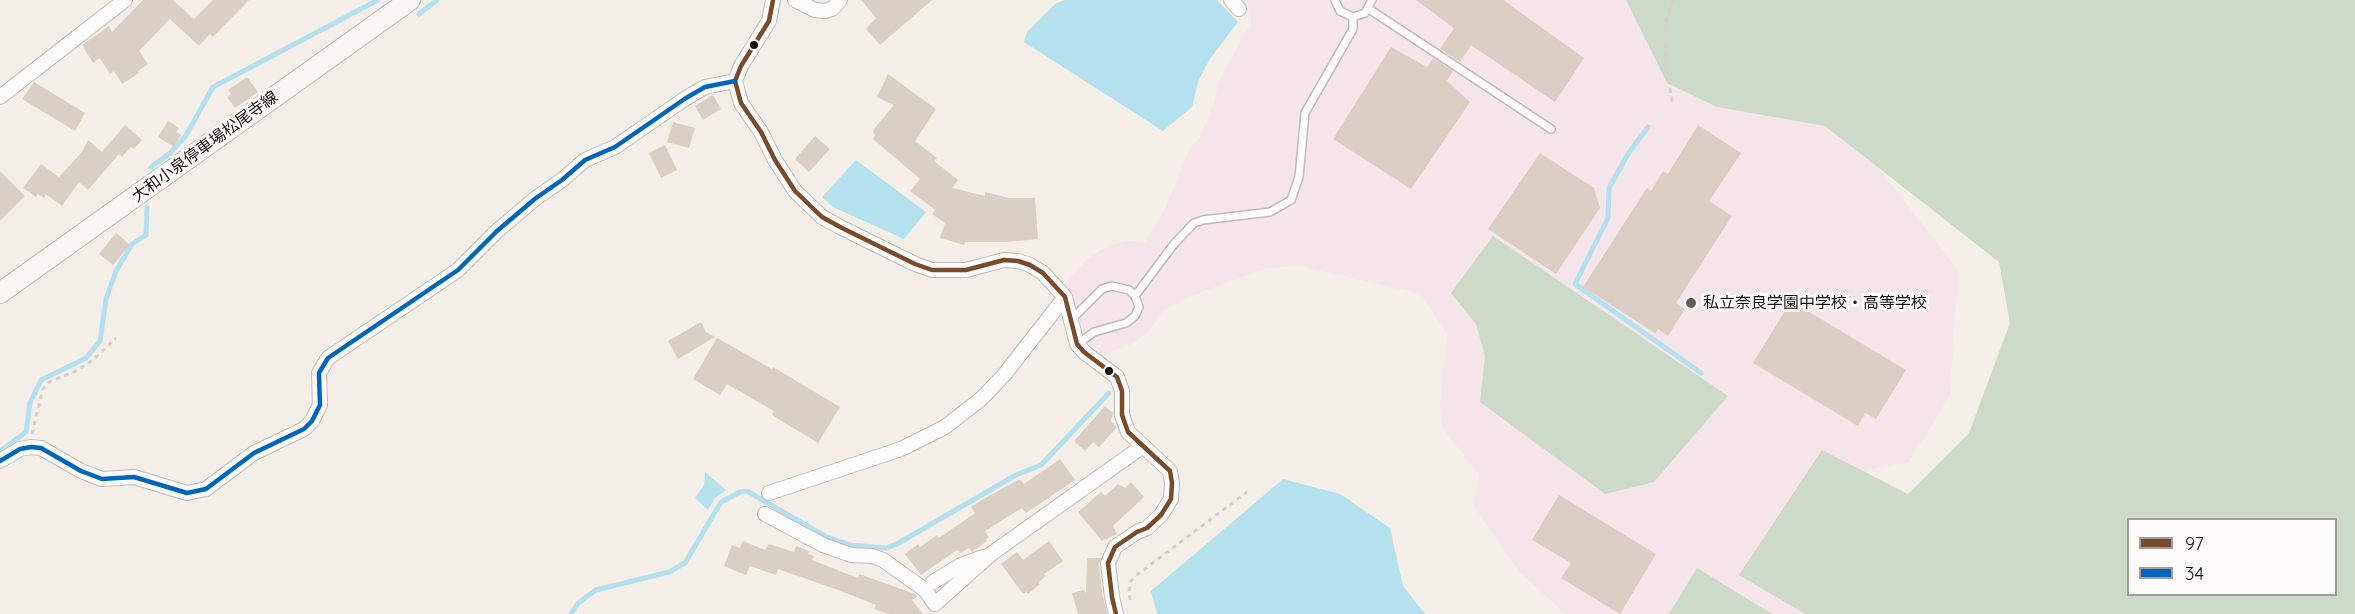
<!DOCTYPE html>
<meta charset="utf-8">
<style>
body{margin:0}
#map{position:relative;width:2355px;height:614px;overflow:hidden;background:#f3eee8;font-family:Quicksand,sans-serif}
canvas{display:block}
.legend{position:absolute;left:2127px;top:518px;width:210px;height:78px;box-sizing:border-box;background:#fefcfa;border:2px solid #a09e9c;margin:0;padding:8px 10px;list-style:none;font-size:18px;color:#14110e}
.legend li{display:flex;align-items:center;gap:12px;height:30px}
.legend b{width:30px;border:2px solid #a09e9c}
</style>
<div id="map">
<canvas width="2355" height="614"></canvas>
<ul class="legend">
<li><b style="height:8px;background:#7a4b2a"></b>97</li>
<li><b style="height:8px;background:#0065bd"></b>34</li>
</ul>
</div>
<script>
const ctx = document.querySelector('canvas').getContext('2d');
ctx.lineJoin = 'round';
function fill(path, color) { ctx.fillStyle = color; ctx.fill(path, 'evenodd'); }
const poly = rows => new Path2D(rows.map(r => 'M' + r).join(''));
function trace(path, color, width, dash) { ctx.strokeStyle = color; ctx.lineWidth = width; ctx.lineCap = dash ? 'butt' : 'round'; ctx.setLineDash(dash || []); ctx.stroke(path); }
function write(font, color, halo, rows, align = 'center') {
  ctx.font = font + ' Quicksand,"Noto Sans JP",sans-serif'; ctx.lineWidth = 6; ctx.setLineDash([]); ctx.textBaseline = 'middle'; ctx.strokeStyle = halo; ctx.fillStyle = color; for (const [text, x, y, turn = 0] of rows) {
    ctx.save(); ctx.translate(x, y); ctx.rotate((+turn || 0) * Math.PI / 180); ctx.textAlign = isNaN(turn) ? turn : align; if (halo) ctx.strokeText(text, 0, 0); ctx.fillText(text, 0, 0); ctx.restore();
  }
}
const education = poly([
 [1242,0,1688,0,1821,94,1958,270,1950,395,1909,462,1831,477,1831,614,1566,614,1519,572,1474,506,1479,475,1443,429,1440,404,1447,335,1421,294,1300,266,1267,268,1204,291,1165,309,1149,331,1132,344,1102,354,1089,344,1081,328,1078,310,1064,285,1086,260,1109,245,1130,241,1145,242,1165,209,1189,150,1201,135,1215,99,1219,80,1251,23,1251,10]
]);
const green = poly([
 [1626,0,2355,0,2355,614,1805,614,1739,575,1822,450,1908,494,1969,433,2010,323,1999,262,1825,126,1717,107,1667,83],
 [2128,520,2336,520,2336,594,2128,594],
 [1493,236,1728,396,1654,482,1605,494,1480,402,1485,356,1476,324,1451,293],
 [1697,568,1772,614,1669,614]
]);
const water = poly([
 [1065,0,1217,0,1238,22,1210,59,1199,79,1192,107,1163,131,1024,42,1027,32,1055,4],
 [856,160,926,212,904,239,833,207,822,197],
 [705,472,726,490,715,498,708,510,695,498,704,485],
 [1283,479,1340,494,1390,528,1403,586,1425,614,1157,614,1151,591]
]);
const stream = poly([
 [419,14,437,0],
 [1648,127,1628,154,1609,188,1608,218,1575,284,1701,373],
 [151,167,170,153,185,137,213,87,378,0],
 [0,451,26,432,30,403,41,380,86,358,100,341,106,299,116,271,132,244,146,235,147,207],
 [571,614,578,603,596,590,669,572,685,563,721,502,740,492,747,491,825,536,850,545,886,548,897,544,1016,475,1041,465,1109,393]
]);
const building = poly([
 [143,0,173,0,194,19,213,0,249,0,213,37,210,34,199,46,170,19,139,51,148,64,138,71,139,73,122,84,114,71,110,74,100,58,93,63,82,45,109,26,112,32],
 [861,0,932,0,880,45,866,29,876,18],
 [1416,0,1503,0,1584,58,1555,102,1471,45,1460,62,1440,49,1454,28],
 [1391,47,1427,67,1433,58,1453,71,1447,81,1470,102,1411,189,1333,139],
 [888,74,936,109,915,141,937,158,934,161,958,180,952,188,985,196,985,192,1009,198,1035,198,1038,239,1006,242,965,242,964,245,940,238,945,223,932,214,935,210,910,191,920,179,873,139,875,135,873,133,874,129,894,105,877,97],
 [247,77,258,92,235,108,227,97,231,94,228,90],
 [34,82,85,113,75,131,22,99],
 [713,95,721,109,703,120,695,106],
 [168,121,179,128,176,132,181,135,174,147,158,137],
 [673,122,695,128,689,148,667,142],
 [125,125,142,140,134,149,131,147,122,157,119,154,88,190,79,182,62,206,46,194,44,198,38,194,36,197,23,188,41,164,59,177,82,152,88,140,102,152],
 [1698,125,1741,153,1709,201,1732,216,1676,303,1685,309,1668,336,1658,329,1655,333,1583,287,1647,188,1651,191,1663,171,1668,174],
 [815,136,830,149,809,172,795,159],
 [665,145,677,170,661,178,649,153],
 [1540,153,1594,188,1600,208,1556,274,1488,229],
 [0,171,25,196,0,221],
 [116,233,130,245,113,265,99,254],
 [1791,301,1906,370,1876,419,1865,413,1858,426,1753,363],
 [701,322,706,332,715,337,678,359,668,341],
 [717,338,772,369,773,367,840,407,818,443,772,415,774,411,727,384,720,395,693,379],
 [1105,406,1113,413,1111,421,1117,427,1099,447,1093,442,1085,451,1074,441],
 [1060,459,1075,480,1026,513,1022,508,985,531,989,537,986,539,987,541,972,552,969,548,961,553,957,550,921,575,905,554,918,544,920,547,937,535,939,538,975,513,971,507,985,498,1018,480,1021,480,1024,484],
 [1131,482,1144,497,1113,526,1117,534,1102,541,1078,512,1101,492,1105,496,1118,484,1125,488],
 [1559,495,1656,554,1620,614,1561,578,1571,563,1532,540],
 [743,541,765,550,769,544,794,552,796,546,809,551,808,554,814,556,812,560,858,578,859,574,915,594,917,596,912,600,923,614,889,614,874,609,876,605,838,590,778,569,776,575,750,566,746,575,724,566,732,545,740,548],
 [1049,541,1063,561,1044,574,1046,576,1038,583,1040,584,1028,594,1026,592,1023,594,1001,564,1017,552,1023,560],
 [1087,558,1101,558,1099,564,1102,593,1107,614,1078,614,1072,593,1083,590,1086,593]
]);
const path = poly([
 [1673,0,1666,21,1666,66,1673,106],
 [32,434,43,389,49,382,76,371,93,360,116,338],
 [1130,600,1129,591,1131,581,1138,574,1247,492]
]);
const service = poly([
 [1335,0,1340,11,1353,17,1365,13,1372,0],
 [1369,9,1551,129],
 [1135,296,1174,244,1194,223,1203,220,1270,212,1291,200,1299,177,1305,113,1353,29,1353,17],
 [1072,319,1102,289,1112,286,1129,290,1135,296,1139,307,1135,316,1126,323,1094,332,1078,344]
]);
const minor = poly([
 [773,0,769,21,741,66,735,81,741,103,761,132,775,160,795,191,822,217,842,228,915,264,932,270,966,270,1004,260,1018,261,1030,265,1043,273,1065,297,1077,344,1084,352,1117,377,1122,391,1122,415,1128,432,1170,471,1172,483,1171,499,1161,515,1147,528,1137,532,1115,547,1108,563,1112,597,1116,614],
 [795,0,815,10,825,11,832,9,840,0],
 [1231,0,1239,9],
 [0,97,125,0],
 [0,461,20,449,31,447,41,448,81,471,102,479,134,477,187,493,206,489,254,453,304,429,312,421,320,405,319,373,328,358,458,270,497,231,536,198,562,180,585,160,615,147,686,98,705,87,735,81],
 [769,493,901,449,945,427,981,399,1004,375,1065,297],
 [765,514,823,545,851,555,872,556,883,560,925,590,935,604,991,554,1143,446],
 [933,582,961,565,983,557]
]);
const secondary = poly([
 [0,293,410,0]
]);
const bus1 = poly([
 [773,0,769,21,741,66,735,81,741,103,761,132,775,160,795,191,822,217,842,228,915,264,932,270,966,270,1004,260,1018,261,1030,265,1043,273,1065,297,1077,344,1084,352,1117,377,1122,391,1122,415,1128,432,1170,471,1172,483,1171,499,1161,515,1147,528,1137,532,1115,547,1108,563,1112,597,1116,614]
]);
const bus2 = poly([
 [0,461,20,449,31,447,41,448,81,471,102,479,134,477,187,493,206,489,254,453,304,429,312,421,320,405,319,373,328,358,458,270,497,231,536,198,562,180,585,160,615,147,686,98,705,87,735,81]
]);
const markers = [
 [754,45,5,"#14110e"],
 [1691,303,6,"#625e5a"],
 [1109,371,5,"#14110e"]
];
const streetNames = [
 ["大和小泉停車場松尾寺線",205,147,-36]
];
const poiNames = [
 ["私立奈良学園中学校・高等学校",1703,303]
];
fill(education, '#f4e5ea');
fill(green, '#cddaca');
fill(water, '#b5e0ee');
trace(stream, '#b5e0ee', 5);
fill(building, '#d9cfc4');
trace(service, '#c0bdb9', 10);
trace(minor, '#c0bdb9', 16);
trace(secondary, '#c0bdb9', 22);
trace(path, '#d2d1cf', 3, [4.5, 4.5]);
trace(service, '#fdfcfc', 7);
trace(minor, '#fdfcfc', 14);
trace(secondary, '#f9f6f4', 20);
trace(bus1, '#7a4b2a', 4.5);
trace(bus2, '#0065bd', 4.5);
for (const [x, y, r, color] of markers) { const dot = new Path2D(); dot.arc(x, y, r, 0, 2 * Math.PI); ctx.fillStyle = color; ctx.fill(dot); trace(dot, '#fefcfa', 2); }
write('16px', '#14110e', '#fefcfa', streetNames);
write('16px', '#14110e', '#fefcfa', poiNames, 'left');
</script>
